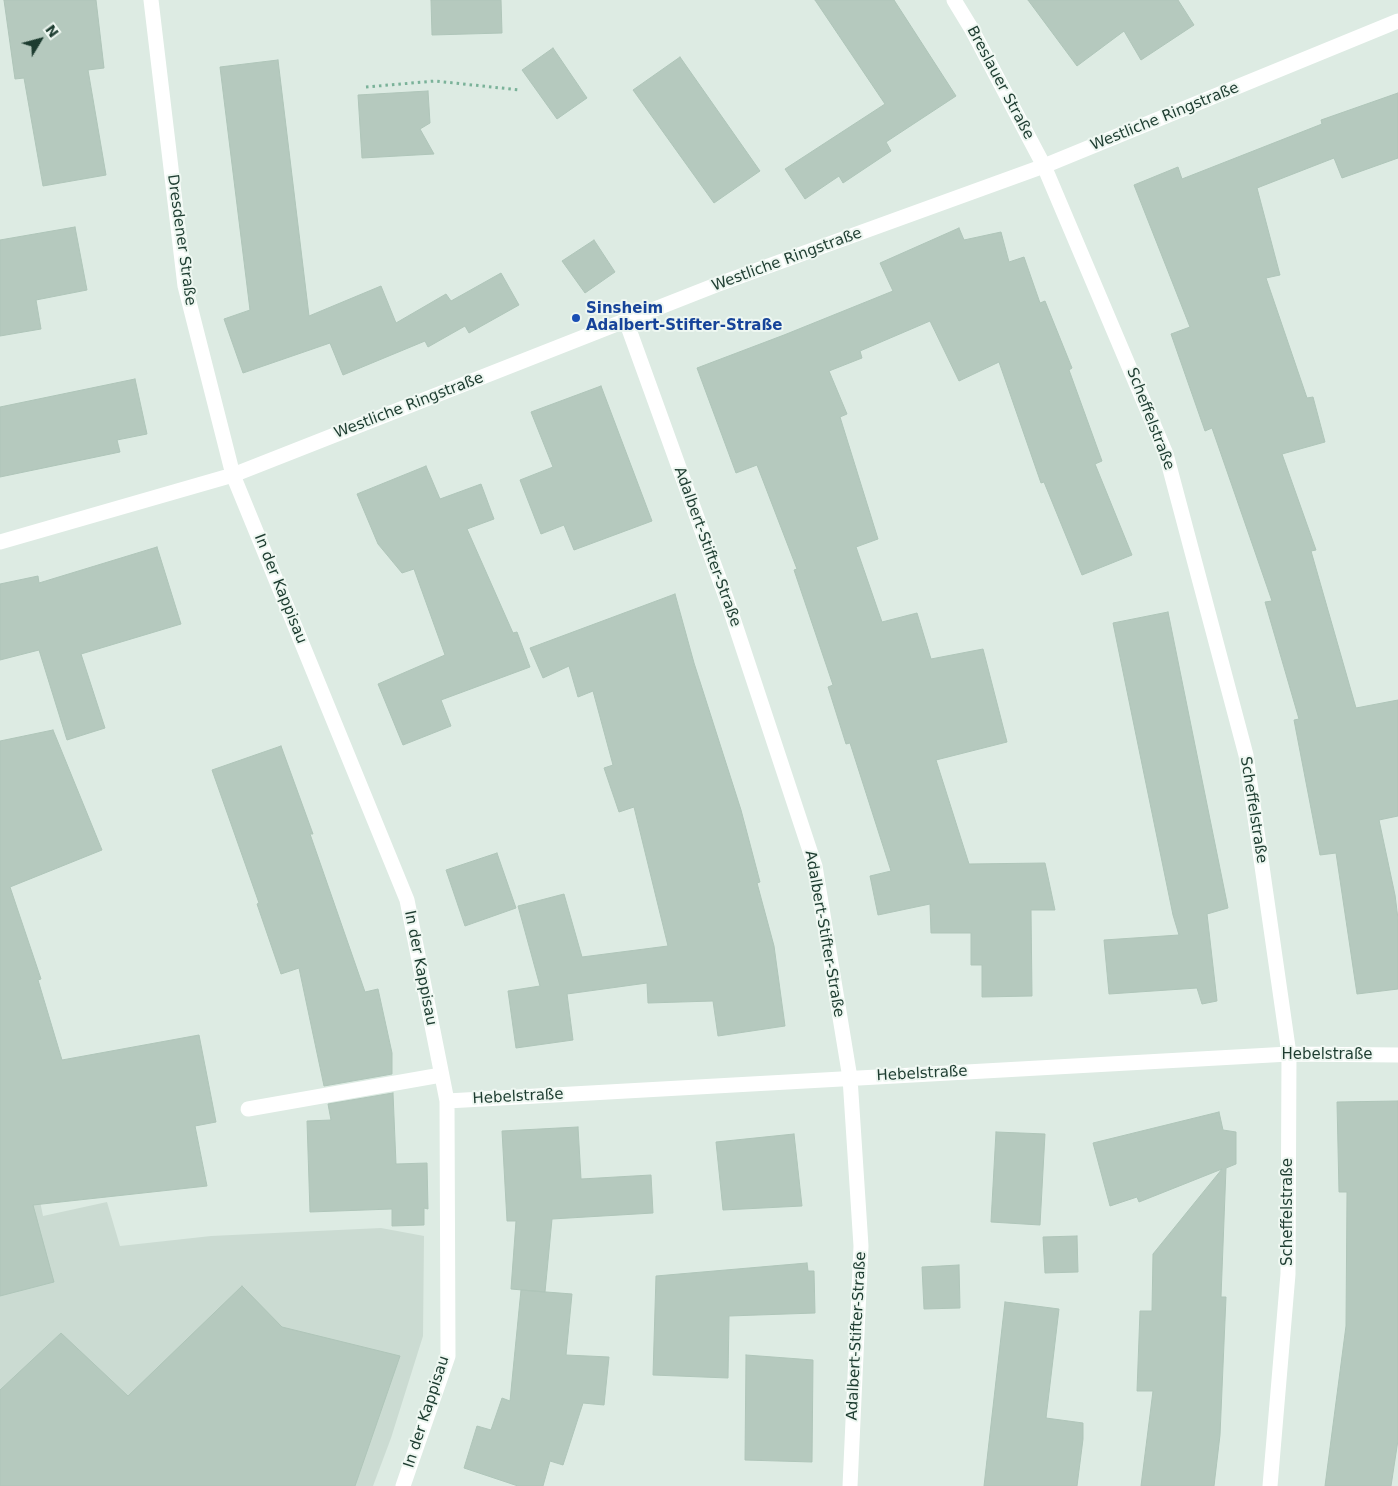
<!DOCTYPE html>
<meta charset="utf-8">
<style>
body{margin:0}
#map{position:relative;width:1398px;height:1486px;overflow:hidden;background:#ddebe3;font-family:"DejaVu Sans",sans-serif}
canvas{display:block}
.north{position:absolute;left:15px;top:15px;width:50px;height:50px;-webkit-text-stroke:4px #eef7f1;paint-order:stroke;rotate:53deg;font-size:14px;font-weight:700;line-height:20px;text-align:center;color:#1d3c30}
.north::after{content:'';display:block;margin:auto;width:18px;height:22px;background:#1d3c30;clip-path:polygon(50% 0,100% 100%,50% 72%,0 100%)}
</style>
<div id="map">
<canvas width="1398" height="1486"></canvas>
<div class="north">N</div>
</div>
<script>
const ctx = document.querySelector('canvas').getContext('2d');
ctx.lineJoin = 'round';
function fill(path, color) { ctx.fillStyle = color; ctx.fill(path, 'evenodd'); }
const poly = rows => new Path2D(rows.map(r => 'M' + r).join(''));
function trace(path, color, width, dash) { ctx.strokeStyle = color; ctx.lineWidth = width; ctx.lineCap = dash ? 'butt' : 'round'; ctx.setLineDash(dash || []); ctx.stroke(path); }
function write(font, color, halo, rows, align = 'center') {
  ctx.font = font + ' "DejaVu Sans",sans-serif'; ctx.lineWidth = 4; ctx.setLineDash([]); ctx.textBaseline = 'middle'; ctx.strokeStyle = halo; ctx.fillStyle = color; for (const [text, x, y, turn = 0] of rows) {
    ctx.save(); ctx.translate(x, y); ctx.rotate((+turn || 0) * Math.PI / 180); ctx.textAlign = isNaN(turn) ? turn : align; if (halo) ctx.strokeText(text, 0, 0); ctx.fillText(text, 0, 0); ctx.restore();
  }
}
const built = poly([
 [39,1196,43,1216,107,1202,120,1246,211,1236,381,1228,424,1236,423,1336,391,1438,373,1486,0,1486,0,1206]
]);
const building = poly([
 [4,0,96,0,104,68,88,70,106,175,43,186,24,78,15,79,4,0],
 [431,0,501,0,502,33,432,35,431,0],
 [815,0,894,0,956,96,886,142,891,151,843,183,839,176,805,199,785,169,885,104,815,0],
 [1028,0,1178,0,1194,25,1141,60,1124,31,1077,66,1028,0],
 [553,48,587,98,557,119,522,70,553,48],
 [680,57,760,171,714,203,633,90,680,57],
 [278,60,309,316,381,286,396,323,446,294,451,301,501,273,519,305,469,333,465,326,428,347,425,341,343,375,330,343,243,373,224,319,250,310,220,67,278,60],
 [428,91,430,123,420,129,434,154,362,158,358,95,428,91],
 [1398,93,1398,158,1342,178,1334,158,1257,188,1280,275,1266,278,1307,398,1313,397,1325,442,1282,454,1316,550,1311,551,1356,708,1398,700,1398,816,1379,820,1395,895,1398,919,1398,989,1357,994,1336,853,1320,855,1294,720,1299,719,1265,602,1272,601,1212,428,1205,431,1171,334,1190,327,1134,185,1178,167,1182,179,1322,124,1321,120,1398,93],
 [75,227,87,290,36,300,41,329,0,336,0,240,75,227],
 [959,228,964,240,1001,232,1009,262,1024,257,1040,303,1045,301,1072,368,1069,370,1102,461,1095,464,1132,555,1082,575,1044,482,1041,483,999,362,959,381,930,321,860,351,862,358,829,371,847,414,840,417,878,539,856,547,882,622,917,613,931,659,983,649,1007,742,936,760,969,864,1045,863,1055,910,1031,910,1032,996,982,997,982,965,971,965,971,933,931,933,930,904,878,915,870,876,891,871,850,743,846,744,828,687,833,685,794,570,797,569,757,465,736,473,697,368,784,335,893,291,880,263,959,228],
 [594,240,615,272,585,293,562,261,594,240],
 [135,379,147,434,117,440,120,452,0,477,0,407,135,379],
 [601,386,652,521,574,550,564,525,541,534,520,480,553,467,531,412,601,386],
 [426,466,440,499,481,484,494,519,467,529,513,633,517,632,530,667,441,700,451,726,403,745,378,684,445,655,414,569,402,573,378,544,357,494,426,466],
 [157,547,181,624,81,654,105,728,67,740,39,650,0,660,0,584,38,576,39,583,157,547],
 [675,594,694,663,741,810,760,882,757,883,774,946,785,1026,718,1036,713,1001,648,1003,647,983,567,994,573,1040,516,1048,508,991,540,986,518,906,564,894,582,957,668,946,634,807,619,812,604,768,613,765,593,691,578,697,569,666,543,678,530,648,675,594],
 [1168,612,1228,908,1207,914,1217,1001,1202,1004,1197,988,1109,994,1104,940,1179,935,1173,915,1113,623,1168,612],
 [53,730,102,850,10,887,41,979,38,980,62,1060,199,1035,216,1122,195,1126,207,1186,33,1205,54,1282,0,1296,0,741,53,730],
 [281,746,313,834,310,834,365,992,378,989,392,1053,392,1074,324,1086,299,968,281,974,257,904,259,903,212,770,281,746],
 [497,853,516,908,465,926,446,870,497,853],
 [393,1093,396,1164,427,1163,428,1209,424,1208,424,1225,392,1226,392,1209,310,1212,307,1121,331,1120,328,1104,393,1093],
 [1398,1101,1398,1440,1391,1486,1325,1486,1346,1326,1347,1192,1339,1192,1337,1102,1398,1101],
 [1219,1112,1223,1130,1236,1132,1236,1164,1226,1168,1221,1297,1226,1297,1220,1435,1214,1486,1141,1486,1153,1391,1137,1391,1140,1311,1152,1311,1153,1254,1222,1169,1139,1202,1137,1197,1110,1206,1093,1143,1219,1112],
 [578,1127,581,1179,651,1175,653,1213,552,1219,545,1292,511,1289,516,1221,507,1221,502,1131,578,1127],
 [996,1132,1045,1134,1040,1225,991,1222,996,1132],
 [794,1134,802,1206,723,1210,716,1142,794,1134],
 [1077,1236,1078,1272,1045,1273,1043,1237,1077,1236],
 [807,1263,808,1271,814,1271,815,1313,729,1316,728,1378,653,1375,656,1276,807,1263],
 [959,1265,960,1308,924,1309,922,1267,959,1265],
 [242,1286,282,1327,400,1356,355,1486,0,1486,0,1390,61,1333,128,1396,242,1286],
 [521,1290,572,1294,566,1355,609,1357,604,1405,583,1403,563,1465,550,1461,543,1486,518,1486,464,1468,477,1426,491,1430,502,1398,510,1401,521,1290],
 [1005,1302,1059,1309,1046,1418,1083,1423,1083,1439,1077,1486,984,1486,1005,1302],
 [746,1355,813,1360,812,1462,745,1460,746,1355]
]);
const path = poly([
 [366,87,435,81,520,90]
]);
const service = poly([
 [248,1109,441,1075]
]);
const minor = poly([
 [151,0,185,286,233,475,407,900,447,1101,448,1356,403,1486],
 [954,0,971,28,1044,166,1166,454,1246,755,1289,1054,1288,1274,1270,1486],
 [626,321,728,603,815,866,850,1078,861,1246,850,1486],
 [0,542,233,475,716,285,1044,166,1398,21],
 [447,1101,1289,1054,1398,1055]
]);
const markers = [
 [576,318,5,"#1a4fb4"]
];
const streetNames = [
 ["Breslauer Straße",1000,83,62],
 ["Westliche Ringstraße",1165,117,-22],
 ["Dresdener Straße",181,240,82],
 ["Westliche Ringstraße",787,260,-20],
 ["Westliche Ringstraße",409,406,-21],
 ["Scheffelstraße",1150,419,69],
 ["Adalbert-Stifter-Straße",707,547,70],
 ["In der Kappisau",280,589,68],
 ["Scheffelstraße",1253,810,81],
 ["Adalbert-Stifter-Straße",824,934,80],
 ["In der Kappisau",420,968,79],
 ["Hebelstraße",1327,1055],
 ["Hebelstraße",922,1074,-3],
 ["Hebelstraße",518,1097,-3],
 ["Scheffelstraße",1288,1212,-90],
 ["Adalbert-Stifter-Straße",857,1336,-87],
 ["In der Kappisau",427,1412,-72]
];
const transitNames = [
 ["Sinsheim",586,309],
 ["Adalbert-Stifter-Straße",586,326]
];
fill(built, '#cbdbd2');
fill(building, '#b5c9be');
trace(building, '#afc5b9', 1);
trace(path, '#7ab299', 3, [2.5, 4]);
trace(service, '#fff', 15);
trace(minor, '#fff', 15);
for (const [x, y, r, color] of markers) { const dot = new Path2D(); dot.arc(x, y, r, 0, 2 * Math.PI); ctx.fillStyle = color; ctx.fill(dot); trace(dot, '#eef7f1', 2); }
write('15px', '#1d3c30', '#eef7f1', streetNames);
write('bold 15px', '#164399', '#eef7f1', transitNames, 'left');
</script>
